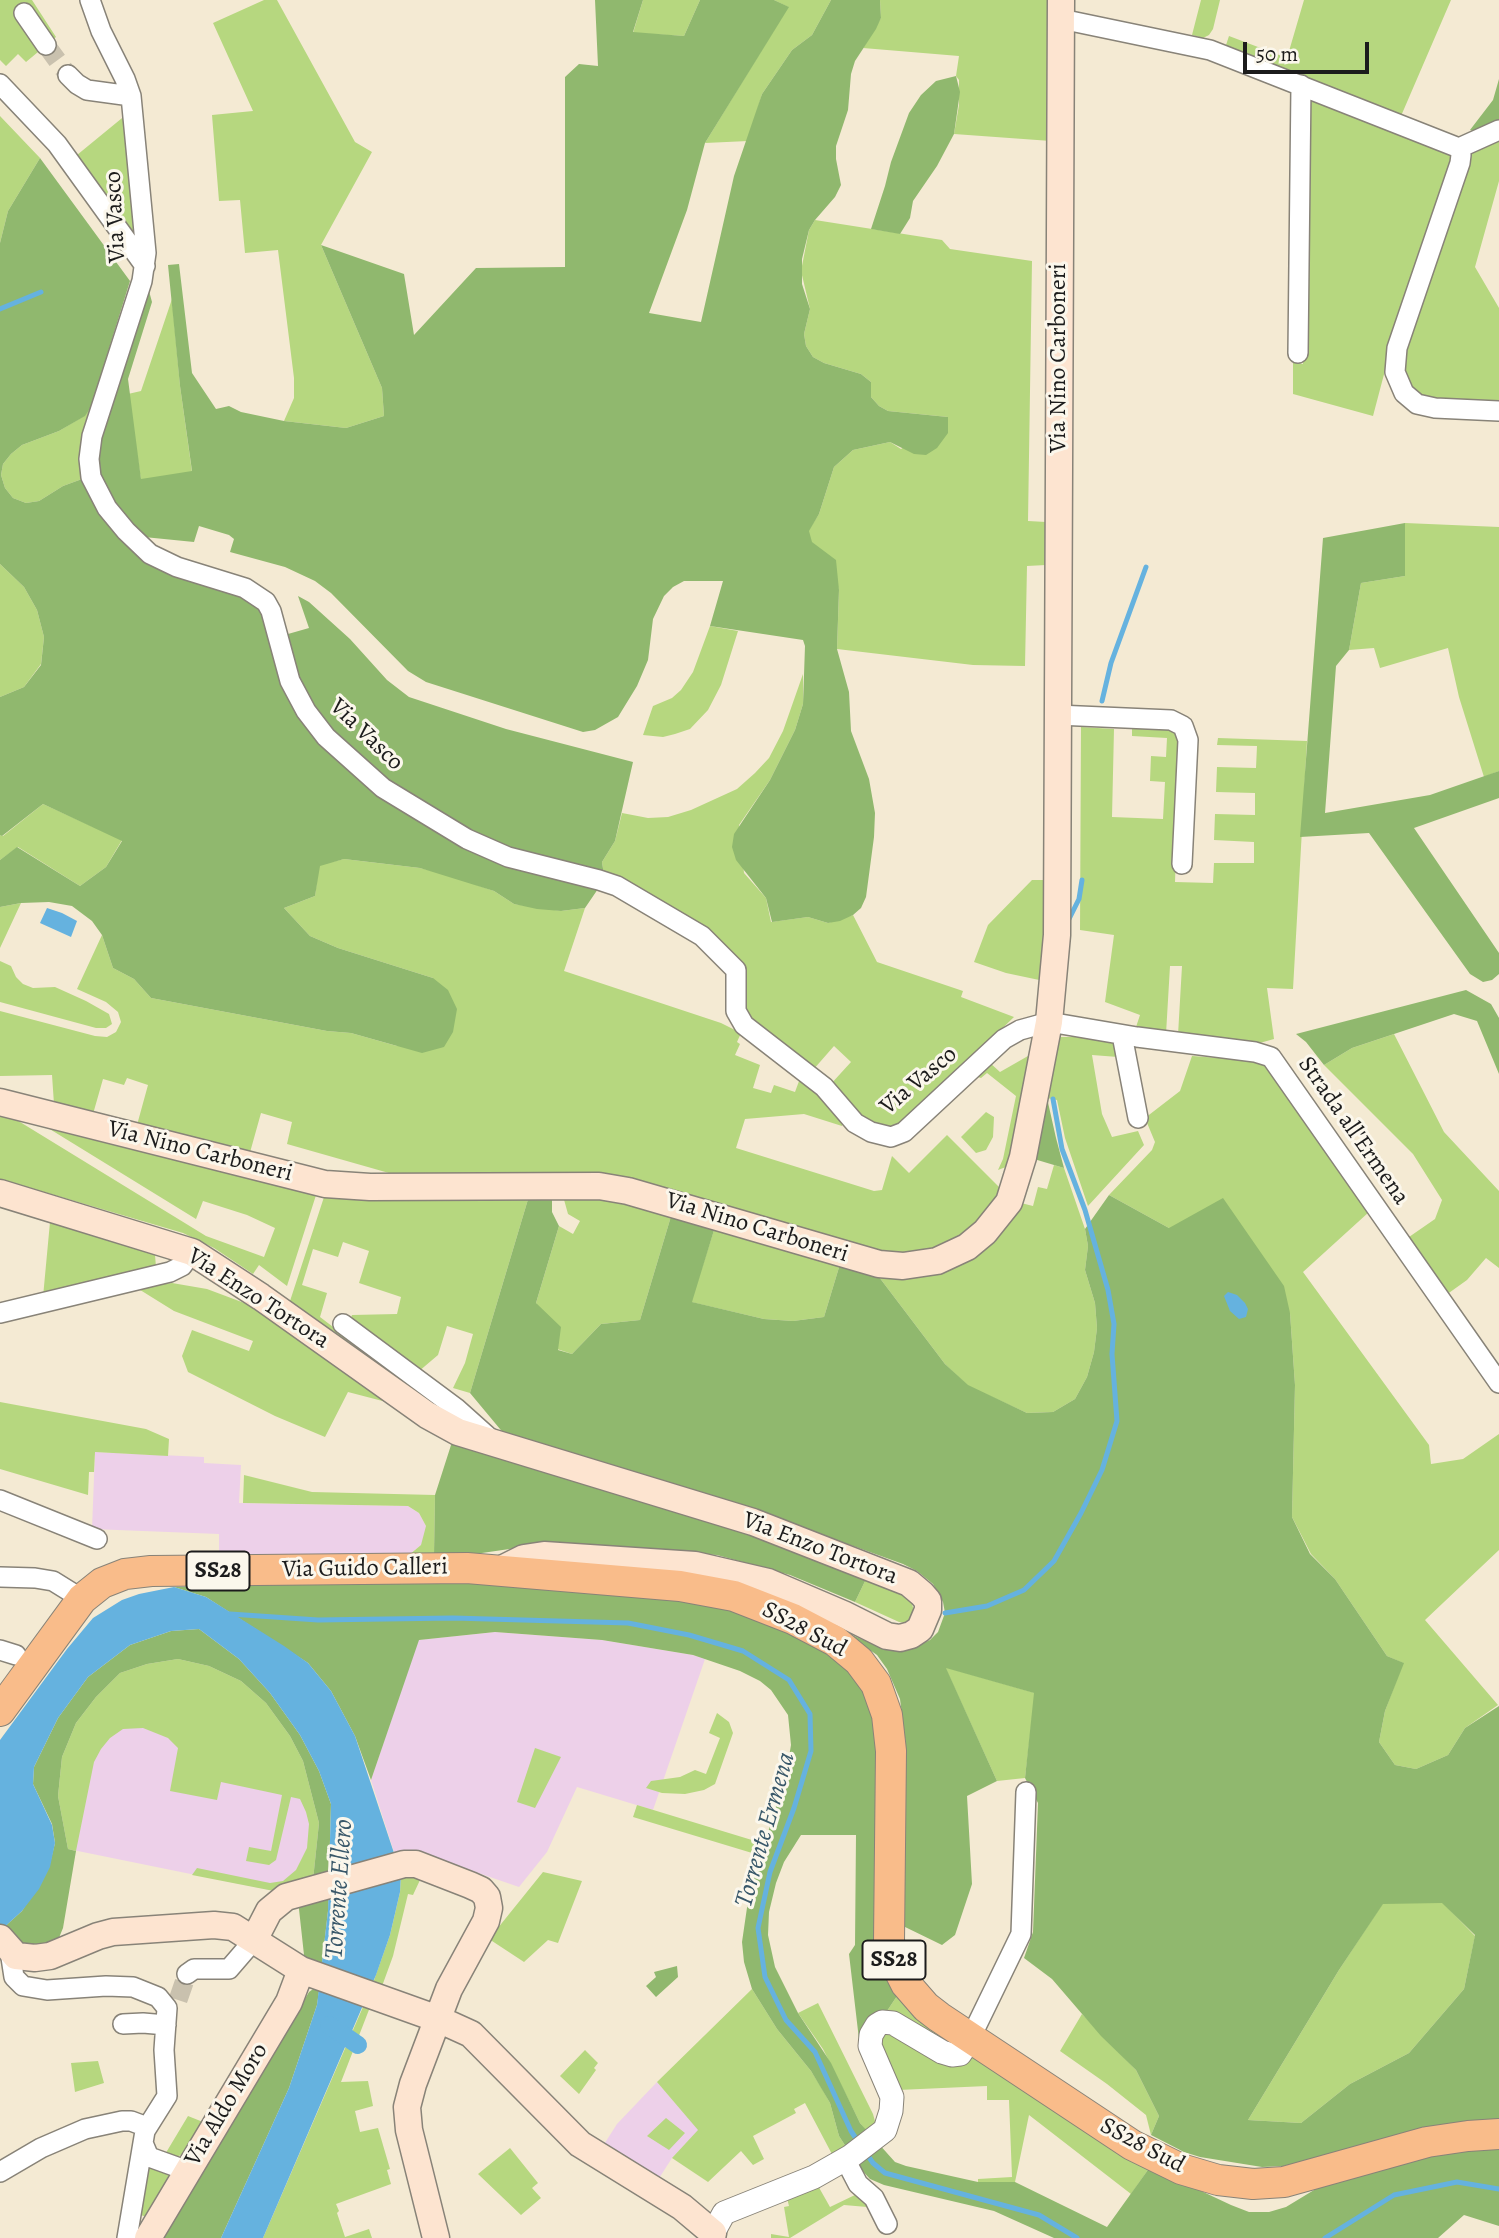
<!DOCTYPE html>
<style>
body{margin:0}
#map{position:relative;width:1499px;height:2238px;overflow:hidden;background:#f4ead3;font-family:Alegreya,serif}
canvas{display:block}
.scale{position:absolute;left:1243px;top:42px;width:126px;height:32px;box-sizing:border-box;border:4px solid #1c1c1c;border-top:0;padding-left:9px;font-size:21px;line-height:24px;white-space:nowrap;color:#1c1c1c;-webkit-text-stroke:5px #fbf7ec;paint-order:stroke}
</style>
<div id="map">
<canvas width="1499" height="2238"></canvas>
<div class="scale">50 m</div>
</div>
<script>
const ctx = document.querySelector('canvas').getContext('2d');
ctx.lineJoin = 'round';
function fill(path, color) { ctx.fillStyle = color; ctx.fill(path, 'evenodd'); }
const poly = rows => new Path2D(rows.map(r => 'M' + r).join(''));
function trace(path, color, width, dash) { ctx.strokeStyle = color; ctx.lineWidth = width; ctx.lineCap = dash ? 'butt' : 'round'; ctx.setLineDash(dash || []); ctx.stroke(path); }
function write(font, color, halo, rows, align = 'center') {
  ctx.font = font + ' Alegreya,serif'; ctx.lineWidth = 6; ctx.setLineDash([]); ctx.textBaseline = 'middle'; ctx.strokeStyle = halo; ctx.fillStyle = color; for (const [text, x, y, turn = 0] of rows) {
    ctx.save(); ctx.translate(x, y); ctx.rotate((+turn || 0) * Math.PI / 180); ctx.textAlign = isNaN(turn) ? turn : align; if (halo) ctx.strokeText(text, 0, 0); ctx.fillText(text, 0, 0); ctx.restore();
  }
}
const built = poly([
 [95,1452,204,1457,204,1463,241,1465,239,1503,408,1506,419,1513,426,1526,426,1533,421,1545,409,1555,219,1558,219,1534,92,1529],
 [495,1632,602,1640,693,1655,705,1659,653,1810,577,1787,547,1852,519,1887,423,1854,394,1852,371,1780,418,1640],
 [209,1666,319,1823,313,1880,279,1892,68,1849,62,1757],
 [657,2082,699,2130,672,2158,656,2183,601,2149,617,2124]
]);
const green = poly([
 [0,0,32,0,56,37,26,62,18,54,6,66,0,60],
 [264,0,277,0,355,142,372,152,321,245,382,388,384,416,346,428,284,421,294,398,294,378,278,250,245,253,240,200,219,201,212,115,253,111,213,23],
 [643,0,700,0,684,36,633,33],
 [774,0,831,0,812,35,792,50,762,94,748,141,705,143,788,7],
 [880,0,1051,0,1051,141,954,134,959,105,959,80,956,76,959,56,863,48,881,18],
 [1201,0,1220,0,1213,29,1209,35,1203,38,1192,35],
 [1304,0,1451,0,1401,116,1225,48,1229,36,1287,58],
 [1306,96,1450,154,1453,159,1397,325,1373,416,1293,394,1293,362,1303,364],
 [127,114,140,246,77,155],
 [0,116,40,158,8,211,0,243],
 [1499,136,1499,181,1475,267,1499,308,1499,405,1419,398,1404,380,1405,347,1472,147],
 [815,220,942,240,950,249,1032,261,1028,521,1046,522,1046,565,1027,566,1025,666,973,665,837,649,839,590,827,555,811,542,808,531,819,514,834,467,853,450,890,442,901,449,948,417,888,411,879,406,871,397,871,382,861,374,824,363,813,357,806,346,804,334,810,309,801,271,809,230],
 [172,299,180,386,192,472,141,480,128,394,141,391],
 [91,407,79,453,82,479,63,486,39,501,26,503,13,498,5,488,1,475,3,464,11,454,22,445,59,431,84,416],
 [1405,523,1499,527,1499,771,1484,777,1459,697,1448,648,1380,668,1374,648,1349,650,1361,583,1405,576],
 [0,564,24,587,37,610,44,637,41,664,24,687,0,697],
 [710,626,738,631,721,685,708,710,690,729,675,734,663,737,643,735,653,706,672,698,681,690,693,672],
 [803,674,803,704,795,730,770,780,739,825,744,873,766,898,771,922,808,917,828,923,853,915,877,962,963,991,961,997,1014,1017,898,1129,863,1122,830,1085,851,1062,834,1046,813,1070,746,1018,741,963,723,943,710,933,604,875,602,862,615,841,622,813,648,818,668,817,691,810,737,789,755,773,769,758,783,731],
 [1132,725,1168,726,1180,734,1175,882,1213,883,1214,863,1254,863,1254,842,1214,840,1215,814,1255,815,1255,793,1216,792,1217,767,1256,768,1257,746,1217,745,1218,738,1307,741,1293,989,1267,988,1274,1039,1256,1044,1178,1035,1182,966,1170,966,1166,1034,1135,1030,1140,1015,1105,1002,1114,935,1080,930,1081,727,1114,729,1112,817,1163,819,1165,782,1150,781,1151,756,1166,757,1167,738,1132,736],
 [43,804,122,840,106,867,80,886,18,847,0,860,0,835,3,836],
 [344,859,420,868,445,874,494,891,514,904,561,911,585,908,564,971,721,1023,741,1033,737,1042,740,1044,735,1055,760,1065,753,1088,771,1093,774,1085,795,1092,802,1073,844,1119,842,1126,804,1114,745,1119,736,1148,874,1191,882,1190,892,1156,909,1173,947,1135,1004,1192,991,1212,946,1248,888,1255,657,1186,403,1177,287,1144,292,1122,261,1113,249,1156,137,1125,148,1085,127,1078,124,1085,103,1079,93,1114,54,1104,52,1075,0,1076,0,1011,95,1036,107,1037,116,1032,121,1022,118,1012,106,1002,77,989,102,935,113,968,134,979,151,998,327,1031,351,1033,397,1046,433,978,338,948,310,936,284,908,315,896,319,865],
 [1032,880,1045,880,1044,981,1006,973,974,962,988,925],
 [21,903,0,948,0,907],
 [0,961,11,966,16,977,23,984,33,988,55,987,86,1001,109,1014,112,1024,106,1028,96,1028,0,1002],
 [1394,1034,1444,1132,1499,1191,1499,1268,1486,1258,1467,1280,1446,1295,1409,1237,1435,1219,1442,1200,1413,1154,1324,1065,1352,1048],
 [1057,1037,1075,1037,1115,1043,1118,1057,1092,1055,1102,1114,1112,1137,1138,1131,1144,1145,1088,1206,1065,1138,1057,1100,1047,1098],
 [1028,1056,1034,1056,1011,1165,998,1170,1003,1159,1016,1096,987,1073,981,1078,975,1076,989,1062,1000,1072],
 [1192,1056,1259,1061,1269,1067,1369,1212,1303,1272,1429,1445,1431,1464,1463,1459,1499,1434,1499,1550,1425,1620,1498,1705,1465,1728,1448,1755,1416,1769,1395,1765,1379,1742,1385,1711,1403,1663,1387,1656,1335,1579,1311,1554,1292,1517,1295,1385,1290,1313,1169,1228,1109,1195,1152,1150,1155,1142,1145,1118,1180,1091],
 [0,1112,7,1114,206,1236,264,1257,275,1228,247,1215,203,1201,196,1219,35,1120,317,1192,287,1286,259,1265,253,1274,214,1248,183,1233,0,1179],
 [986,1112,994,1117,993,1137,986,1150,976,1153,961,1137],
 [1054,1165,1064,1168,1085,1229,1088,1246,1085,1270,1095,1303,1097,1328,1094,1352,1087,1377,1075,1399,1053,1412,1027,1413,968,1386,945,1364,876,1273,896,1276,1021,1203,1033,1206,1038,1187,1047,1189],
 [325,1194,529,1196,470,1393,453,1388,465,1363,473,1334,447,1326,438,1355,418,1372,350,1321,352,1315,397,1314,401,1297,359,1283,369,1251,343,1242,338,1257,313,1249,302,1285,327,1293,320,1317,450,1416,290,1301],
 [563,1196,617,1198,672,1213,640,1320,601,1324,572,1354,557,1349,536,1303,559,1226,573,1234,580,1221,568,1214],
 [50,1222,146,1249,155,1255,156,1267,43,1297],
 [715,1227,840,1264,824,1317,793,1321,764,1319,691,1302],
 [172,1283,207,1289,247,1304,267,1315,394,1404,348,1392,325,1437,275,1416,188,1372,182,1356,192,1330,249,1351,253,1341,174,1311,137,1288],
 [0,1402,146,1429,169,1439,168,1456,95,1452,94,1472,89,1472,88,1495,0,1469],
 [244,1475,312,1492,435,1495,434,1554,409,1555,421,1545,426,1526,419,1513,408,1506,243,1503],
 [867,1577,894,1590,911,1601,915,1614,912,1620,906,1623,899,1622,855,1602],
 [178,1659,209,1666,241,1681,266,1703,290,1736,303,1761,319,1823,313,1880,279,1892,192,1875,197,1868,270,1883,283,1881,296,1870,307,1848,309,1824,306,1812,300,1799,291,1797,276,1860,269,1865,246,1861,249,1847,271,1851,282,1795,221,1782,217,1800,170,1791,178,1748,168,1738,143,1728,123,1729,110,1738,101,1749,94,1762,76,1851,68,1849,58,1796,62,1757,76,1723,96,1697,120,1673,147,1664],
 [945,1667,1035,1693,1025,1778,997,1781],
 [717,1713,729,1722,733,1733,715,1784,704,1790,685,1794,662,1793,646,1788,651,1781,680,1777,695,1770,706,1774,720,1738,709,1733],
 [535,1748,561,1757,535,1808,517,1802],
 [637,1805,765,1844,762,1856,633,1817],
 [543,1872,582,1881,558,1943,548,1940,524,1962,489,1939],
 [401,1874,420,1880,413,1895,408,1894,393,1956,381,1989,372,1986,390,1935,400,1892],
 [1442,1902,1475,1936,1464,1989,1409,2053,1350,2084,1301,2123,1248,2120,1339,1970,1383,1903],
 [752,1989,777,2029,811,2071,821,2087,830,2103,839,2136,848,2150,834,2158,805,2103,794,2109,796,2113,753,2136,764,2159,753,2165,741,2151,708,2182,672,2158,698,2130,657,2082],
 [899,1993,959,2044,953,2046,893,2012,887,2011],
 [366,2000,372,2002,341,2082,368,2081,373,2106,355,2111,360,2132,378,2128,390,2169,387,2170,391,2184,336,2204,339,2211,337,2213,345,2237,369,2229,372,2238,263,2238],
 [818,2003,873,2114,876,2125,869,2134,860,2123,823,2049,798,2013],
 [1082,2014,1136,2070,1159,2116,1151,2135,1146,2115,1107,2084,1060,2051],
 [884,2032,974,2053,1150,2167,1131,2194,1029,2115,1015,2182,978,2182,978,2179,1012,2177,1009,2100,987,2100,987,2086,898,2090,879,2037],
 [585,2050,598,2063,594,2068,596,2070,579,2094,560,2076],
 [98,2061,104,2083,75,2092,71,2063],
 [188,2116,203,2122,185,2152,176,2158,164,2156],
 [666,2118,685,2133,669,2150,647,2136],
 [510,2148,538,2183,532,2188,541,2198,521,2215,478,2174],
 [147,2163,173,2172,147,2217,137,2214],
 [817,2184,830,2207,857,2194,868,2205,867,2207,844,2205,790,2238,771,2238,771,2234,789,2237,784,2207,789,2206,787,2198]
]);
const forest = poly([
 [595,0,643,0,633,32,684,36,700,0,774,0,789,7,705,143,687,210,649,313,701,322,734,176,762,94,792,50,812,35,831,0,880,0,881,18,876,29,855,61,851,74,848,110,836,146,836,159,841,185,835,197,815,220,809,230,802,259,802,284,810,309,804,334,806,346,813,357,824,363,861,374,871,382,871,397,879,406,888,411,948,417,948,433,937,448,926,455,914,454,890,442,853,450,834,467,819,514,809,531,812,542,836,560,839,590,837,649,849,692,851,731,869,779,875,813,874,837,866,897,861,908,853,915,840,921,828,923,808,917,772,922,766,898,736,860,732,847,734,834,770,780,795,730,803,704,805,646,803,640,710,626,723,581,684,581,673,587,664,596,653,619,648,660,637,686,618,717,595,730,583,732,426,682,408,671,331,593,315,581,285,567,230,552,234,539,229,535,199,526,194,542,144,537,124,515,111,498,100,475,97,459,100,438,149,291,152,302,128,379,141,479,192,471,180,386,168,265,179,264,192,373,216,409,229,406,241,412,284,421,346,428,384,416,382,388,321,245,404,274,414,335,476,268,565,267,565,77,579,64,598,66],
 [956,76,960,92,954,134,937,166,913,201,910,218,900,234,871,229,885,186,891,162,909,113,921,95,936,81],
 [1499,79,1499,123,1478,133,1470,130,1493,100],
 [40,158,130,281,91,407,85,416,59,431,22,445,11,454,3,464,1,475,5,488,13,498,26,503,39,501,63,486,82,479,102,516,240,594,261,608,278,669,379,791,600,886,585,908,561,911,537,909,514,904,494,891,420,868,344,859,320,866,315,896,284,908,310,936,338,948,433,978,448,990,457,1009,453,1032,444,1047,422,1053,351,1033,327,1031,151,998,134,979,113,968,102,935,92,921,72,906,49,902,21,903,0,907,0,860,17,847,80,886,106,867,122,841,43,804,2,836,0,835,0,697,24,687,41,665,44,637,37,610,24,587,0,564,0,243,8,211],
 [1405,523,1405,576,1361,583,1349,650,1336,666,1325,813,1430,795,1499,771,1499,798,1414,828,1499,953,1499,974,1492,980,1483,982,1470,974,1369,833,1300,837,1323,538],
 [298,596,309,602,350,639,387,680,409,697,506,729,633,762,615,841,602,862,604,875,504,850,401,793,355,756,310,706,290,656,288,634,309,628],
 [1466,990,1491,1004,1499,1018,1499,1074,1477,1021,1454,1014,1352,1048,1324,1065,1306,1042,1296,1034],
 [1047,1098,1056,1138,1064,1168,1034,1159],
 [1109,1195,1169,1228,1223,1198,1284,1286,1290,1313,1295,1385,1292,1517,1310,1554,1335,1579,1387,1656,1404,1663,1385,1711,1379,1742,1395,1765,1416,1769,1448,1755,1465,1728,1499,1706,1499,2122,1284,2166,1262,2167,1200,2157,1184,2152,1151,2135,1159,2116,1136,2070,1101,2036,1052,1979,1024,1958,1033,1932,1038,1803,1025,1778,1034,1693,946,1668,997,1781,967,1796,972,1884,955,1935,942,1945,903,1926,906,1745,900,1699,887,1669,877,1655,843,1631,884,1649,895,1650,915,1647,930,1640,938,1632,945,1613,943,1602,933,1584,917,1571,903,1564,723,1499,505,1435,470,1393,529,1196,552,1196,552,1212,559,1226,536,1303,561,1327,558,1350,572,1354,601,1324,640,1320,672,1213,715,1227,692,1302,764,1319,793,1321,824,1317,840,1264,876,1273,945,1364,968,1385,1027,1413,1053,1412,1075,1399,1087,1377,1094,1352,1097,1328,1095,1303,1085,1270,1088,1246,1085,1229],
 [1442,1903,1475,1935,1464,1989,1409,2053,1350,2084,1301,2123,1248,2120,1339,1970,1383,1904],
 [452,1442,748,1529,867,1577,855,1602,790,1575,717,1555,544,1544,475,1554,434,1554,435,1495],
 [466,1580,697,1599,770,1622,829,1652,859,1681,874,1716,899,1993,887,2011,880,2013,860,2048,849,1954,855,1945,856,1835,801,1835,784,1862,776,1883,769,1912,768,1935,775,1967,798,2013,831,2063,860,2123,895,2162,906,2166,978,2182,1015,2182,1107,2227,1150,2167,1231,2205,1249,2212,1269,2212,1286,2207,1319,2187,1404,2161,1499,2145,1499,2226,1464,2215,1438,2238,1054,2238,994,2211,884,2185,870,2179,859,2167,839,2136,830,2103,811,2071,777,2029,752,1989,744,1962,742,1942,749,1894,786,1774,791,1745,788,1715,771,1690,760,1681,740,1671,693,1655,602,1640,495,1632,419,1640,371,1780,355,1736,331,1691,308,1663,206,1597,174,1587],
 [199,1629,239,1659,270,1693,300,1735,319,1771,331,1804,329,1875,313,1880,319,1823,303,1761,290,1736,266,1703,241,1681,209,1666,178,1659,147,1664,120,1673,96,1697,76,1723,62,1757,58,1796,68,1849,76,1851,63,1928,56,1945,29,1953,2,1929,22,1911,49,1867,55,1843,52,1824,33,1784,34,1767,58,1718,88,1677,130,1645,171,1631],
 [329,1890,328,1911,321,1972,305,1964,298,1900],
 [677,1966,678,1977,656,1997,646,1986,656,1977,654,1972],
 [320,1984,317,2005,289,2088,221,2238,164,2238,309,1992]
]);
const water = poly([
 [47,908,62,913,77,921,71,937,40,923],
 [1228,1292,1237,1295,1245,1303,1248,1309,1246,1317,1239,1319,1230,1311,1224,1296],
 [174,1587,206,1597,284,1646,308,1663,331,1691,355,1736,401,1874,400,1892,390,1935,376,1975,263,2238,221,2238,289,2088,317,2005,328,1911,331,1804,319,1771,300,1735,270,1693,239,1659,199,1629,171,1631,130,1645,88,1677,58,1718,34,1767,33,1784,52,1825,55,1843,50,1867,39,1889,22,1911,0,1931,0,1740,67,1649,93,1618,122,1600,139,1594]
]);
const stream = poly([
 [0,309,41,292],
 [1102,701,1111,663,1146,567],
 [1067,923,1079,899,1082,880],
 [945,1613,987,1606,1024,1590,1054,1561,1081,1513,1102,1470,1117,1421,1112,1354,1114,1324,1108,1290,1085,1210,1062,1149,1053,1099],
 [230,1614,318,1620,453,1618,628,1623,689,1635,743,1651,789,1680,810,1714,811,1751,794,1808,770,1872,758,1928,765,1977,786,2020,815,2052,851,2131,859,2143],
 [866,2153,873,2163,885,2173,1039,2215,1077,2238],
 [1325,2238,1394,2195,1457,2182,1499,2189]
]);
const canal = poly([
 [329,2025,358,2045]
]);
const minorTunnel = poly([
 [46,45,68,75],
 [178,2000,187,1974]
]);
const minor = poly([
 [90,0,101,31,125,79,131,96,146,253,142,281,92,436,89,459,91,477,107,508,126,531,150,554,177,567,245,588,266,602,271,611,290,681,306,711,326,737,383,788,467,839,508,857,599,880,617,886,702,936,736,970,736,1011,744,1025,824,1087,855,1123,871,1132,891,1137,904,1132,1004,1039,1020,1030,1049,1022,1137,1037,1255,1052,1271,1057,1499,1383],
 [24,13,46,45],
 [1061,19,1210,50,1459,148],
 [68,75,77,84,87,90,131,96],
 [0,84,57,144,145,266],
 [1459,148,1461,155,1460,163,1397,348,1395,372,1404,393,1417,404,1435,408,1499,411],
 [1459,148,1499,130],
 [1298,353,1301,85],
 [1057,715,1171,720,1183,726,1188,740,1182,864],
 [1122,1035,1138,1118],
 [0,1313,170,1272,182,1266,192,1252],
 [343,1324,456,1408,494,1442],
 [0,1500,97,1539],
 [0,1577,35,1578,53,1581,82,1599],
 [0,1650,16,1655],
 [10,1951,14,1977,23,1986,47,1990,106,1986,133,1987,158,1997,167,2008,164,2050,167,2096,145,2131,127,2238],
 [187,1974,194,1969,229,1969,254,1940],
 [123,2024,143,2023,166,2025],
 [970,2039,1021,1934,1026,1792],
 [143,2143,148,2155,152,2158,188,2171],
 [845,2159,858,2184,874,2198,887,2224],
 [0,2172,41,2148,85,2129,122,2121,131,2121,147,2127]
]);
const tertiary = poly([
 [713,2233,724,2213,814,2177,851,2156,885,2130,891,2111,892,2097,870,2046,871,2035,877,2025,882,2022,893,2023,942,2052,952,2055,960,2054,970,2039]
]);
const secondary = poly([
 [0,1102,325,1184,370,1187,599,1186,628,1191,879,1264,903,1266,937,1261,967,1247,985,1232,1009,1202,1023,1157,1049,1022,1057,935,1061,0],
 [0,1193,192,1252,261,1297,427,1415,458,1432,753,1522,909,1583,922,1594,928,1601,928,1610,920,1629,911,1635,900,1638,887,1636,843,1614,768,1582,695,1565,544,1555,524,1558,500,1570],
 [0,1938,16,1956,35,1958,50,1956,98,1936,113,1932,214,1925,233,1927,301,1970,438,2019,471,2034,580,2144,682,2207,713,2233,712,2238],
 [254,1940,269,1911,286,1897,404,1864,416,1864,470,1885,481,1890,487,1897,489,1908,486,1921,449,1989,413,2084,407,2107,409,2130,436,2238],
 [148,2238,289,2002,301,1970]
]);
const primary = poly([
 [0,1711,82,1599,102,1583,125,1574,151,1571,467,1568,680,1586,734,1596,793,1619,835,1641,859,1661,876,1684,887,1715,891,1751,889,1941,892,1956,906,1984,926,2007,939,2017,1132,2145,1181,2169,1218,2180,1253,2184,1284,2182,1427,2142,1468,2136,1499,2134]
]);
const shields = [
 [218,1571,63],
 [894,1960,63]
];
const shieldNames = [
 ["SS28",218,1571],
 ["SS28",894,1960]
];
const streetNames = [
 ["Via Vasco",116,217,-93],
 ["Via Nino Carboneri",1059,358,-90],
 ["Via Vasco",366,735,44],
 ["Via Vasco",919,1081,-40],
 ["Strada all'Ermena",1353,1131,55],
 ["Via Nino Carboneri",200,1152,14],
 ["Via Nino Carboneri",757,1228,17],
 ["Via Enzo Tortora",258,1299,33],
 ["Via Enzo Tortora",820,1549,21],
 ["Via Guido Calleri",365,1569,-1],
 ["SS28 Sud",804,1630,28],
 ["Via Aldo Moro",227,2105,-59],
 ["SS28 Sud",1142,2146,28]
];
const waterNames = [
 ["Torrente Ermena",766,1830,-74],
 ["Torrente Ellero",340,1889,-86]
];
fill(built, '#edd0e9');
fill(green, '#b6d77f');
fill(forest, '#90b86e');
fill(water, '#65b2df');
trace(stream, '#65b2df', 5);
trace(canal, '#65b2df', 18);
trace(minorTunnel, '#c9c1ae', 19, [19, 10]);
trace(minor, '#888378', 22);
trace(tertiary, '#888378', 25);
trace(secondary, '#888378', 29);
trace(primary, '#888378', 32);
trace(minor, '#fff', 19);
trace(tertiary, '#fff', 23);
trace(secondary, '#fde4d0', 26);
trace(primary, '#f9bc8a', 30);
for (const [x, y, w] of shields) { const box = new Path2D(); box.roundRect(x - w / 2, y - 19.5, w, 39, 5); ctx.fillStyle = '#fbf7ec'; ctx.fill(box); trace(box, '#1c1c1c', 2); }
write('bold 23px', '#1c1c1c', null, shieldNames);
write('24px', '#1c1c1c', '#fbf7ec', streetNames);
write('italic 26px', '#39586a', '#fbf7ec', waterNames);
</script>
